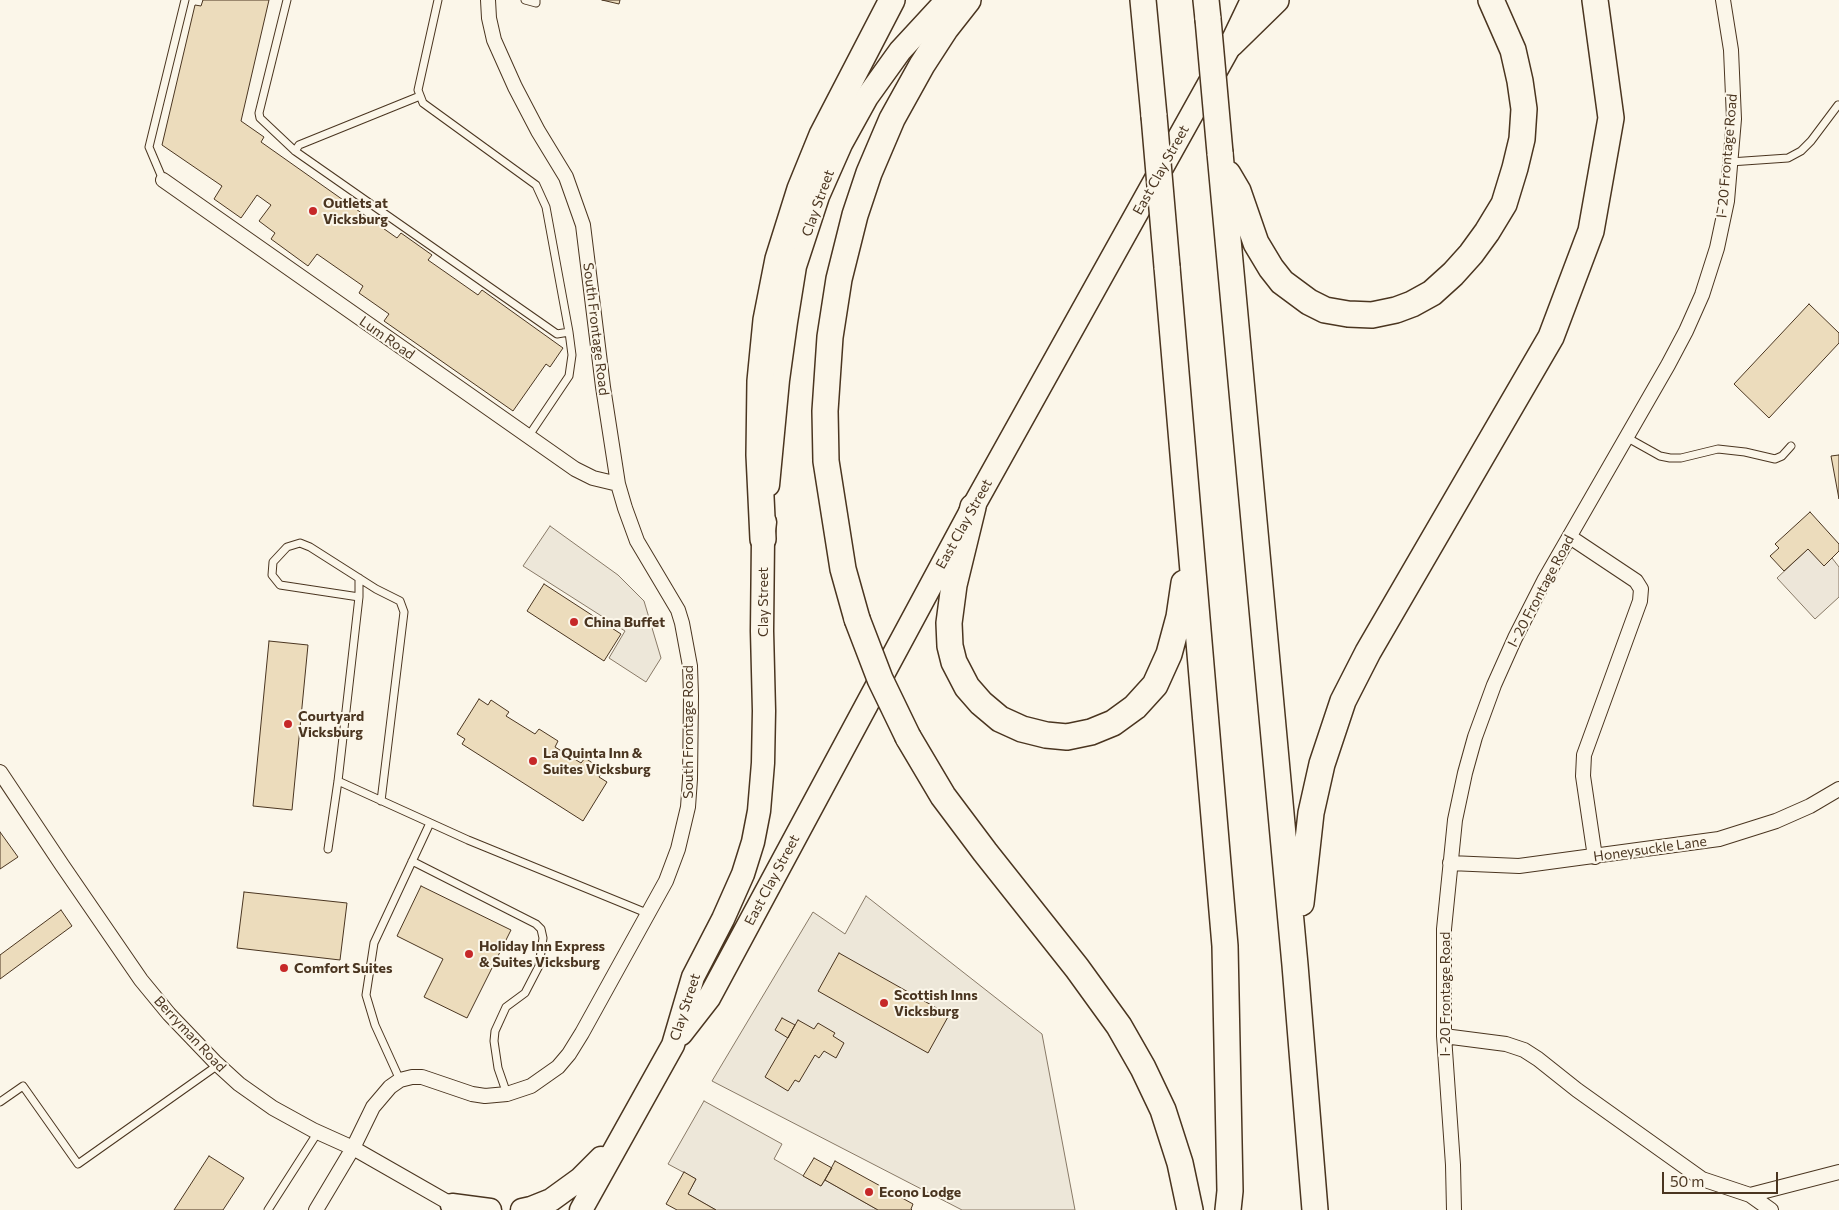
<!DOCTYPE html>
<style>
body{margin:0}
#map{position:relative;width:1839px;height:1210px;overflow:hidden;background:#fbf6e9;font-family:Commissioner,sans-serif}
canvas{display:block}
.scale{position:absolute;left:1662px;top:1172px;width:116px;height:22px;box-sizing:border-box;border:2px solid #4a3520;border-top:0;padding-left:6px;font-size:15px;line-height:18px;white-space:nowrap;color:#4a3520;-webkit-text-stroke:4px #fbf6e9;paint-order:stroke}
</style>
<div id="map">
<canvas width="1839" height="1210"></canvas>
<div class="scale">50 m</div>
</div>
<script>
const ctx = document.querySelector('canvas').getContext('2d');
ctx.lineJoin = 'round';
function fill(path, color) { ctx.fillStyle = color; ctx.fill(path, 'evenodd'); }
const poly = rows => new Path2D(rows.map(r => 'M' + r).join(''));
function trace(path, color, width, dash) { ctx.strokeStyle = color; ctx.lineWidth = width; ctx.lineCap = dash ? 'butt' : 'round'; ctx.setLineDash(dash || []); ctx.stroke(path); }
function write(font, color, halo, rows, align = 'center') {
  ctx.font = font + ' Commissioner,sans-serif'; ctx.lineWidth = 4; ctx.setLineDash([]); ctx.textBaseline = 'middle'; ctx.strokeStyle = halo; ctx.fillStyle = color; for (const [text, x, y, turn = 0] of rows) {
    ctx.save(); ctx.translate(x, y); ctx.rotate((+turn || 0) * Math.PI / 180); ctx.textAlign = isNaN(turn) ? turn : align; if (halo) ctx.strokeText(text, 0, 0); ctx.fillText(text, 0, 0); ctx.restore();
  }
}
const green = poly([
 [1808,549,1832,558,1839,567,1839,597,1815,619,1777,578,1808,549]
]);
const parking = poly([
 [550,526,618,575,644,601,661,658,646,682,609,658,625,631,523,566,550,526],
 [866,896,1042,1034,1075,1210,962,1210,712,1081,813,912,845,934,866,896],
 [704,1101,782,1144,774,1159,821,1186,825,1180,878,1210,716,1210,688,1194,696,1179,668,1164,704,1101]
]);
const building = poly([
 [203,0,269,0,241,121,264,137,261,142,397,238,401,233,432,255,428,260,478,295,482,290,563,348,550,367,546,364,513,411,384,321,389,314,359,293,363,286,317,254,308,266,271,239,275,233,259,221,271,205,257,195,241,218,214,199,222,186,162,145,195,5,201,6,203,0],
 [602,0,620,0,619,4,602,0],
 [1809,304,1839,333,1839,343,1769,418,1734,384,1809,304],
 [1839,455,1839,499,1831,456,1839,455],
 [1810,512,1839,544,1839,551,1824,566,1808,549,1784,571,1770,556,1779,548,1775,544,1810,512],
 [544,584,621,634,604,661,527,611,544,584],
 [269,641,308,645,292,810,253,806,269,641],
 [479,699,488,705,491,700,509,712,506,716,535,734,539,729,558,741,555,747,581,763,585,758,603,770,599,777,607,782,583,821,462,744,465,739,457,734,479,699],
 [0,832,18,857,0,869,0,832],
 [421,886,511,930,467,1018,424,997,443,959,397,936,421,886],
 [244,892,347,903,340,960,237,948,244,892],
 [61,910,72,926,0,979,0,955,61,910],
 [839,953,949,1015,928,1053,818,991,839,953],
 [782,1018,795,1025,788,1038,775,1030,782,1018],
 [798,1020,814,1029,818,1023,835,1033,833,1036,844,1043,836,1058,824,1051,819,1058,815,1055,799,1082,795,1080,788,1091,765,1077,798,1020],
 [209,1156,244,1178,223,1210,174,1210,209,1156],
 [814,1158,832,1168,821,1186,803,1176,814,1158],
 [835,1161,913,1204,911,1209,912,1210,878,1210,825,1180,835,1161],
 [684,1172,696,1179,688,1194,716,1210,677,1210,666,1204,684,1172]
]);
const service = poly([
 [287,0,259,113,260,118,295,151,557,334,569,332],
 [438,0,418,90,423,103,536,185,546,207,569,332,572,355,569,376,528,437],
 [525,0,536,3,536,0],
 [295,151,299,145,420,96],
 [1730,162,1788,158,1801,151,1811,141,1838,105],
 [163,180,149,147,185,0],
 [1626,437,1660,456,1670,458,1681,458,1718,449,1745,452,1775,459,1782,456,1791,446],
 [359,597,280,585,272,575,273,562,287,547,300,543,310,547,376,589,400,601,404,612,381,801],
 [338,781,468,840,649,914],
 [328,849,338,781,359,597,359,578],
 [412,861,536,924,541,929,543,938,539,966,525,993,506,1007,495,1031,494,1041,498,1068,507,1094],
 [400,1080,375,1025,366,995,374,943,430,823],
 [0,1102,23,1086,78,1164,218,1065],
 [268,1210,318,1132]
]);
const minor = poly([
 [163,180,575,469,593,478,618,484],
 [1570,537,1636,581,1641,589,1640,601,1584,755,1583,776,1595,857],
 [0,772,62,865,141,980,169,1014,216,1063,239,1084,273,1108,313,1130,353,1148,458,1208],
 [1450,863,1519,866,1719,839,1776,821,1810,806,1839,789],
 [1444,1036,1506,1044,1524,1050,1538,1059,1577,1090,1702,1179,1750,1195,1771,1210],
 [1750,1195,1839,1172],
 [316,1210,353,1148,373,1107,390,1087,400,1080,412,1077,422,1077,472,1094,485,1096,507,1094,531,1086,558,1067,569,1054,582,1033,666,881,678,849,688,807,690,779,691,696,690,666,682,623,678,610,637,541,625,508,618,484,603,387,583,225,566,177,538,131,515,87,494,40,489,18,488,0],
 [1454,1210,1453,1165,1444,1036,1444,929,1455,820,1465,773,1475,737,1494,685,1515,638,1545,579,1668,365,1686,331,1702,295,1717,248,1727,201,1734,119,1731,50,1723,0]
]);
const primary = poly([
 [768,485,778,380,786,322,795,266,818,196,841,144,867,97,900,51,947,0],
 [681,1034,709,998,973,507,1231,44,1252,0],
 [452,1205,490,1210],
 [522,1210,531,1208,551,1200,580,1179,601,1158],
 [581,1210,673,1045,693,977,723,919,743,874,753,842,759,811,763,763,764,711,762,631,763,539,765,522]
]);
const motorway = poly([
 [1143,0,1154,116],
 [1206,0,1208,19],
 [1231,44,1276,0],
 [1220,153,1295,965,1315,1210],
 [1228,174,1238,191,1256,243,1271,268,1282,282,1309,302,1325,310,1348,314,1372,315,1396,310,1412,304,1432,293,1453,274,1471,254,1487,232,1504,204,1515,168,1522,139,1524,109,1520,81,1513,50,1491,0],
 [1167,267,1225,946,1230,1191,1228,1210],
 [973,507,954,585,949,623,950,646,954,662,967,687,981,703,1000,719,1022,729,1046,735,1067,737,1091,732,1113,723,1135,707,1155,685,1169,654,1179,617,1184,583],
 [763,539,759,455,760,381,766,320,778,259,800,189,822,135,892,0],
 [857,619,843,569,826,461,825,411,830,337,839,279,855,215,869,173,892,119,922,65,946,28,968,0],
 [908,737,943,796,985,852,1077,968,1119,1026,1143,1068,1163,1110,1180,1163,1190,1210],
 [1301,903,1311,813,1322,764,1343,701,1368,652,1551,337,1591,231,1611,118,1595,0]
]);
const motorwayBridge = poly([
 [1208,19,1220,153],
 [1154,116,1167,267],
 [857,619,880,679,908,737]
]);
const markers = [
 [313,211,5,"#c62828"],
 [574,622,5,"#c62828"],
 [288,724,5,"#c62828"],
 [533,761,5,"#c62828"],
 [469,954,5,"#c62828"],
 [284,968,5,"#c62828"],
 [884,1003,5,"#c62828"],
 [869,1192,5,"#c62828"]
];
const streetNames = [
 ["I- 20 Frontage Road",1727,156,-85],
 ["East Clay Street",1161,170,-61],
 ["Clay Street",818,203,-70],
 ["South Frontage Road",596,329,83],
 ["Lum Road",387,338,35],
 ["East Clay Street",964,524,-61],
 ["I- 20 Frontage Road",1541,591,-62],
 ["Clay Street",763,602,-90],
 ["South Frontage Road",688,732,-90],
 ["Honeysuckle Lane",1650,849,-8],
 ["East Clay Street",772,880,-62],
 ["I- 20 Frontage Road",1445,994,-90],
 ["Clay Street",685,1007,-72],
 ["Berryman Road",190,1034,47]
];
const poiNames = [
 ["Outlets at",323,203],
 ["Vicksburg",323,219],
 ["China Buffet",584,622],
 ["Courtyard",298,716],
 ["Vicksburg",298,732],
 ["La Quinta Inn &",543,753],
 ["Suites Vicksburg",543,769],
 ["Holiday Inn Express",479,946],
 ["& Suites Vicksburg",479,962],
 ["Comfort Suites",294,968],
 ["Scottish Inns",894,995],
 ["Vicksburg",894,1011],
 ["Econo Lodge",879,1192]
];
fill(green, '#ede6d9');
trace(green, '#887966', 1);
fill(parking, '#ede7d9');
trace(parking, '#887966', 1);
fill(building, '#ecdcbc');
trace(building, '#4a3520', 1);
trace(service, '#4a3520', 9);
trace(minor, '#4a3520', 16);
trace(primary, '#4a3520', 25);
trace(motorway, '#4a3520', 28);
trace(service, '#fbf6e9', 7);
trace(minor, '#fbf6e9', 14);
trace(primary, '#fbf6e9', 22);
trace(motorway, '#fbf6e9', 25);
trace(motorwayBridge, '#4a3520', 28, []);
trace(motorwayBridge, '#fbf6e9', 25);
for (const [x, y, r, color] of markers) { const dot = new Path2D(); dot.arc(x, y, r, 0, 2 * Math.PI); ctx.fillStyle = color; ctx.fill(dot); trace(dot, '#fbf6e9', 2); }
write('14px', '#4a3520', '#fbf6e9', streetNames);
write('bold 14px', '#4a3520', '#fbf6e9', poiNames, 'left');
</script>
